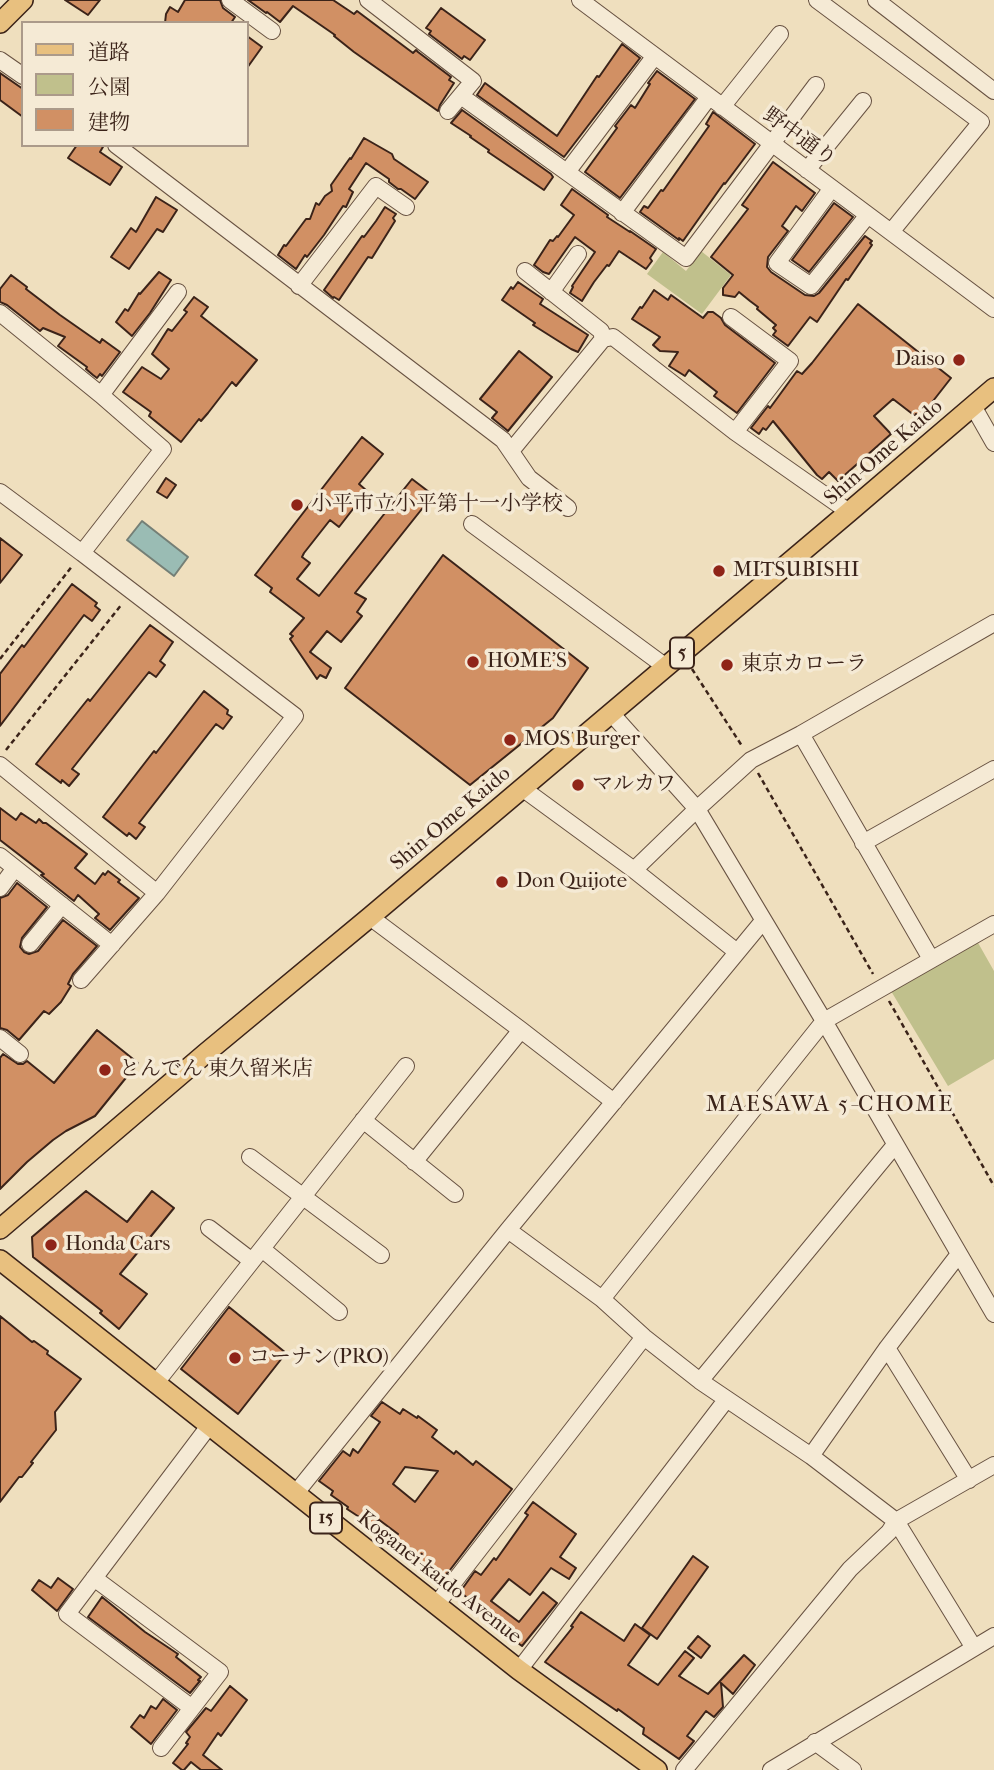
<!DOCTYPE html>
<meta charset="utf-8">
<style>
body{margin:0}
#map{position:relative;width:994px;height:1770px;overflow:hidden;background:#efdfbe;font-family:"IM FELL French Canon","Noto Serif JP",serif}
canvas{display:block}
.legend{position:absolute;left:21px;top:21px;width:228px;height:126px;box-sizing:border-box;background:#f5ead5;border:2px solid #ab9a8a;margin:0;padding:9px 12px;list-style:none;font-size:21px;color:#3b2319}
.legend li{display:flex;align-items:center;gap:14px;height:35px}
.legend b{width:35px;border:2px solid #ab9a8a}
</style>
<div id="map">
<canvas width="994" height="1770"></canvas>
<ul class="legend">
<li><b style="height:9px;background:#e8c07f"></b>道路</li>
<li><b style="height:19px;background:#c0c08c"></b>公園</li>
<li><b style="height:19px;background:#d19064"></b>建物</li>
</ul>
</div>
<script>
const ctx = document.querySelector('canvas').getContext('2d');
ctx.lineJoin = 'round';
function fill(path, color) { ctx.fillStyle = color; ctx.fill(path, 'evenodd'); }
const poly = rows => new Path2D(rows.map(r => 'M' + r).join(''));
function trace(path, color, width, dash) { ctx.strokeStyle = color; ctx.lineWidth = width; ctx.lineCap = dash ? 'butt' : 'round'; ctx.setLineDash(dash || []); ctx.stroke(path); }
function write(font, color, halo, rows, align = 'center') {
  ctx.font = font + ' "IM FELL French Canon","Noto Serif JP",serif'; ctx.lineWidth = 7; ctx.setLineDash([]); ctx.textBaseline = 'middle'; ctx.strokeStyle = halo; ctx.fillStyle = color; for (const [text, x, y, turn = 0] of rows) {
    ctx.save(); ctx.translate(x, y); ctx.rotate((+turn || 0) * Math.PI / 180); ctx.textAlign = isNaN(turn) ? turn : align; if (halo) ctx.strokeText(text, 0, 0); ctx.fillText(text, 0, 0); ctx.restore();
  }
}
const green = poly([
 [701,251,731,275,702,314,647,274,663,252,686,271],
 [977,941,994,971,994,1059,948,1086,891,991]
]);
const water = poly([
 [142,521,188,557,174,576,127,540,142,521]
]);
const building = poly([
 [65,0,100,0,88,15,65,0],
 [185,0,220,0,223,8,235,17,231,23,165,23,166,14,170,7,178,12,185,0],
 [248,0,333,0,354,14,357,11,413,53,416,50,418,52,451,77,449,80,454,83,440,105,438,111,354,52,334,36,335,35,293,6,280,22,267,12,266,13,248,0],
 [441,8,485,40,470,60,464,56,462,59,429,34,431,31,426,28,441,8],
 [247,36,262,47,247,68,247,36],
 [622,44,640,58,564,157,477,95,485,83,557,136,597,76,599,77,622,44],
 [657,71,695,99,620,198,585,172,617,128,615,126,631,105,635,108,650,84,648,83,657,71],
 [0,73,23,89,23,117,0,100,0,73],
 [462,110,551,174,553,177,544,190,488,152,489,150,470,137,471,136,451,123,462,110],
 [713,112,755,144,725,184,724,183,683,241,679,238,679,240,640,212,644,206,648,208,661,190,663,191,709,126,706,124,713,112],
 [364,138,392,154,394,159,428,182,415,199,401,189,398,189,389,182,389,179,366,163,349,189,353,192,346,207,343,206,324,235,307,257,305,255,296,269,278,255,284,245,286,246,306,219,310,219,316,203,319,205,325,196,332,191,331,185,350,158,351,159,364,138],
 [77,145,104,145,100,152,122,167,110,185,68,158,77,145],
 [773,162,815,193,802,211,796,206,782,226,788,231,768,257,767,267,771,272,805,295,814,296,819,293,865,236,872,241,870,243,872,245,848,280,846,279,817,322,810,317,788,346,773,335,776,331,773,328,776,325,757,309,758,307,750,301,739,292,735,297,723,295,723,288,733,275,711,257,748,209,742,205,773,162],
 [572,189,608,215,607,217,630,232,630,231,656,249,650,258,652,261,646,269,619,251,609,266,607,265,594,282,582,301,570,293,573,287,572,286,595,252,575,237,549,274,543,272,534,265,550,240,553,241,557,236,558,237,574,215,561,205,572,189],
 [156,197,177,210,163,232,157,229,129,269,111,257,131,228,136,232,156,197],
 [834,203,853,217,809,272,792,260,834,203],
 [385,207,396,214,393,218,395,221,372,258,368,257,339,300,334,297,333,298,324,290,362,236,364,237,376,221,385,207],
 [159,272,171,280,150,313,132,336,116,322,125,309,128,311,139,293,140,294,159,272],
 [11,275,27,287,26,289,60,315,100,343,102,339,120,352,102,376,100,374,97,378,93,375,86,369,87,367,58,346,65,337,43,328,40,331,7,305,0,302,0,289,11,275],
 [518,282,543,299,540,304,588,335,578,352,571,349,533,325,535,323,502,300,511,287,513,289,518,282],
 [654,290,668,300,671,295,703,318,708,312,713,312,721,318,725,325,775,363,737,413,714,396,717,392,689,370,685,376,669,366,678,352,660,351,653,345,660,337,632,319,640,307,642,308,654,290],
 [194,297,208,307,201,316,257,360,236,386,232,382,208,413,201,421,199,419,181,442,149,416,151,412,123,392,142,367,161,379,169,369,152,354,168,329,172,331,187,312,184,310,194,297],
 [858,304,951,378,919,419,893,399,874,416,891,434,838,481,829,472,822,479,817,475,773,421,766,430,763,428,759,434,751,428,768,406,770,408,797,371,802,374,812,363,858,304],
 [519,351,552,377,508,431,492,418,497,412,480,399,519,351],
 [362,437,383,454,359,484,367,491,339,527,330,520,304,553,302,557,310,563,297,579,319,596,412,479,433,495,355,593,366,599,357,612,362,616,341,642,327,631,310,652,331,668,326,678,320,675,317,679,290,639,293,636,290,634,304,618,270,592,272,588,255,575,362,437],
 [166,478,176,485,167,498,157,492,166,478],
 [0,538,22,555,0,583,0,538],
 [443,555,588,668,553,718,470,785,345,688,443,555],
 [72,584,97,603,95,606,100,610,92,621,84,615,0,726,0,674,22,645,24,647,72,584],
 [150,625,173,642,160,661,165,665,156,677,149,672,72,769,79,774,69,786,62,780,61,783,36,764,88,699,90,701,150,625],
 [204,691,228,710,227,714,232,717,223,729,216,724,139,823,145,827,136,839,129,833,127,836,103,817,154,751,156,753,204,691],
 [0,808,16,820,21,813,36,823,39,819,43,823,46,823,87,854,75,868,95,884,103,873,105,875,108,871,120,880,118,882,139,898,110,930,95,918,99,914,78,895,74,901,41,875,44,874,0,840,0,808],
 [17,883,47,907,22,938,20,947,24,952,29,954,38,951,63,920,97,946,73,974,68,984,71,986,61,1002,49,1014,44,1011,19,1040,7,1030,0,1028,0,898,8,895,17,883],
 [97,1030,138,1063,95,1116,66,1131,53,1140,27,1162,0,1189,0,1058,3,1054,18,1064,23,1064,27,1061,54,1083,97,1030],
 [86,1191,127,1222,152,1191,174,1208,120,1274,147,1294,119,1329,100,1313,102,1311,33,1257,32,1237,86,1191],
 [229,1307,286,1353,238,1414,181,1369,229,1307],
 [0,1316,32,1342,34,1341,48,1351,47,1354,81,1379,55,1412,56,1430,31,1462,33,1463,22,1477,19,1477,0,1502,0,1316],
 [382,1402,400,1414,403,1409,417,1418,418,1416,437,1430,432,1437,454,1454,456,1451,473,1465,476,1461,512,1489,440,1583,423,1570,425,1567,392,1543,398,1534,378,1519,373,1526,347,1509,348,1507,331,1495,333,1491,319,1481,343,1451,350,1456,353,1449,358,1453,380,1422,371,1416,382,1402],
 [405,1467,438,1471,415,1502,393,1484,405,1467],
 [533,1502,576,1534,560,1557,576,1568,569,1579,551,1568,530,1595,509,1579,491,1601,519,1622,543,1592,557,1603,522,1646,475,1612,479,1607,460,1592,475,1571,481,1575,494,1558,496,1560,528,1515,525,1513,533,1502],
 [693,1556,708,1567,657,1639,642,1628,693,1556],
 [58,1578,73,1589,57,1611,32,1590,39,1580,51,1588,58,1578],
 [102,1597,145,1632,178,1654,176,1657,201,1677,198,1680,200,1681,190,1693,88,1617,102,1597],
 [581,1612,624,1641,635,1624,650,1635,628,1665,658,1685,685,1651,694,1658,679,1676,708,1694,744,1655,755,1665,733,1694,721,1683,723,1707,714,1717,706,1711,687,1736,694,1741,679,1759,643,1734,644,1728,618,1709,617,1711,545,1662,573,1627,571,1626,581,1612],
 [698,1636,710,1646,701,1658,688,1648,698,1636],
 [230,1686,247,1700,221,1736,218,1733,203,1755,222,1770,201,1770,191,1762,184,1770,182,1770,173,1763,188,1744,186,1743,190,1737,186,1732,206,1708,211,1711,230,1686],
 [163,1699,177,1710,151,1744,131,1727,140,1715,144,1718,151,1706,156,1709,163,1699]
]);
const path = poly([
 [0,659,73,565],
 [692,669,742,746],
 [6,750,122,604],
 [758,773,873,974],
 [889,1001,994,1186]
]);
const minor = poly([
 [230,0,272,31],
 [368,0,473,81,448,111],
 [580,0,994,309],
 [817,0,981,122,891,232],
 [876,0,994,91],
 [0,60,23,76],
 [461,96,686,258,816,85],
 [722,107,780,34],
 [116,145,503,440,529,478,568,508],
 [807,170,863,101],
 [567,172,654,57],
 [832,188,777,263,811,286,868,215],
 [622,213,709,97],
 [525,271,601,331,603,339],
 [299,286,376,186,406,207],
 [551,292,578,254],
 [0,313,101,395,163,449,82,553,295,716,157,893,81,980],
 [731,317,790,361,735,432],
 [101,395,178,292],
 [973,406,994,443],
 [511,451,603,339,613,337,735,432,849,512],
 [0,492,82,553],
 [472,524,666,667],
 [611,713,697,809,824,1021,994,1314],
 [801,734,931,959],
 [0,765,157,893],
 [522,788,634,870,737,952],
 [863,843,994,769],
 [0,856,112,945],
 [634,870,697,809,751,760,801,734,994,623],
 [0,888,15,868],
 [370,917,521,1030,614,1102],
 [30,944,62,905],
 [0,1038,20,1054],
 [363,1120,455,1194],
 [250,1157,381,1255],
 [414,1162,521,1030],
 [209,1228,252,1261],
 [508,1230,602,1299,644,1337,700,1381,811,1456,896,1521,974,1648],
 [262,1249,339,1312],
 [602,1299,824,1021,994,924],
 [887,1348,969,1480],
 [700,1381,895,1145],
 [155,1384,406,1066],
 [811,1456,887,1348,959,1254],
 [295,1494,508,1230,763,921],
 [94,1578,220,1672,161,1748],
 [436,1605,644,1337],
 [519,1670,726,1400],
 [192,1708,67,1614,209,1426],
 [815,1742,853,1770],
 [684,1770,850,1569,889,1532,896,1521,994,1465],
 [771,1770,994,1636]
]);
const major = poly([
 [0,23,23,0],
 [0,1229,206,1053,370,917,849,512,994,388],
 [0,1260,519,1670,657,1770]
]);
const markers = [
 [959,360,7,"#8f2418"],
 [297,505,7,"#8f2418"],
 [719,571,7,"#8f2418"],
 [473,662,7,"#8f2418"],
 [727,665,7,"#8f2418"],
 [510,740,7,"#8f2418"],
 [578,785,7,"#8f2418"],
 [502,882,7,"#8f2418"],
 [105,1070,7,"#8f2418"],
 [51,1245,7,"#8f2418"],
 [235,1358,7,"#8f2418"]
];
const shields = [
 [682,653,24],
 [326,1518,32]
];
const shieldNames = [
 ["5",682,653],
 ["15",326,1518]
];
const streetNames = [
 ["野中通り",799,138,36],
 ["Shin-Ome Kaido",884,453,-41],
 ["Shin-Ome Kaido",451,819,-40],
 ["Koganei-kaido Avenue",439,1578,38]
];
const poiNames = [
 ["Daiso",945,360,"right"],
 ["小平市立小平第十一小学校",311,505],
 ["MITSUBISHI",733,571],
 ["HOME'S",487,662],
 ["東京カローラ",741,665],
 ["MOS Burger",524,740],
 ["マルカワ",592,785],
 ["Don Quijote",516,882],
 ["とんでん 東久留米店",119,1070],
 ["Honda Cars",65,1245],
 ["コーナン(PRO)",249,1358]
];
const neighbourhoodNames = [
 ["MAESAWA 5-CHOME",830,1105]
];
fill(green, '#c0c08c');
fill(water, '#9abcb4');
trace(water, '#747f76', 2);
fill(building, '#d19064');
trace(building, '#3b2319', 2);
trace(minor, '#685242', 18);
trace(major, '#3b2319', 22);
trace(path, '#3b2319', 2.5, [5, 3.5]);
trace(minor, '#f5ead5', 16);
trace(major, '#e8c07f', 19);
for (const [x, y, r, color] of markers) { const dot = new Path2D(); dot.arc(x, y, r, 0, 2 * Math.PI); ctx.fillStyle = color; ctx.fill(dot); trace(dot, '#f5ead5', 2.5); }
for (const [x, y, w] of shields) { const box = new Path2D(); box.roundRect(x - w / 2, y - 15.5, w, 31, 5); ctx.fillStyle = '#f5ead5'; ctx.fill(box); trace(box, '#3b2319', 2); }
write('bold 19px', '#3b2319', null, shieldNames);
write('21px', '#3b2319', '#f5ead5', streetNames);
write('21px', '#3b2319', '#f5ead5', poiNames, 'left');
ctx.letterSpacing = '2px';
write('23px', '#3b2319', '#f5ead5', neighbourhoodNames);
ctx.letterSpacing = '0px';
</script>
